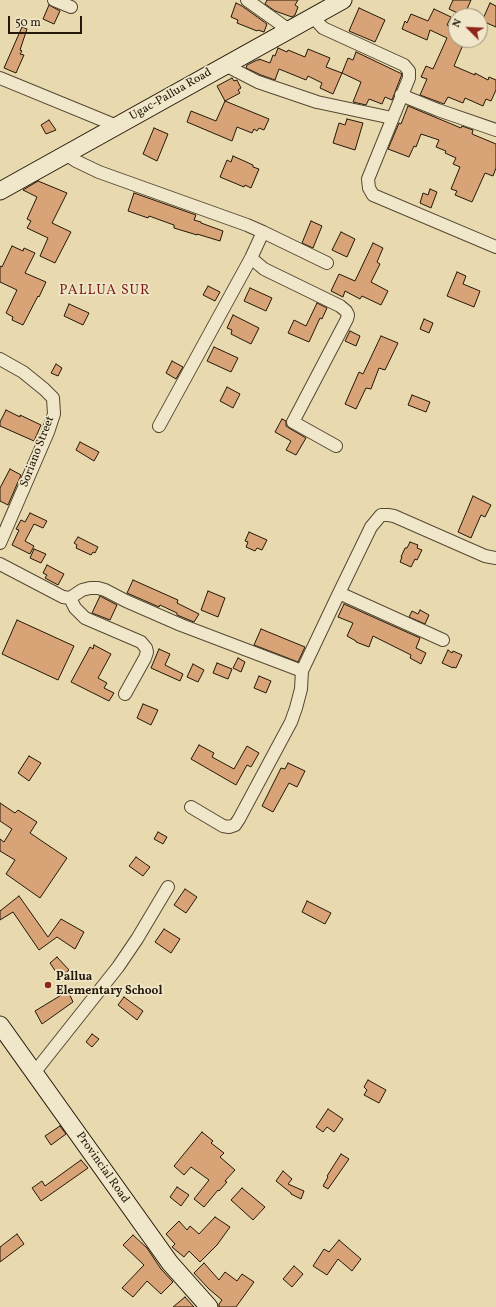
<!DOCTYPE html>
<style>
body{margin:0}
#map{position:relative;width:496px;height:1307px;overflow:hidden;background:#e8daae;font-family:Vollkorn,serif}
canvas{display:block}
.north{position:absolute;left:448px;top:8px;width:40px;height:40px;box-sizing:border-box;background:#f0e7ca;border:1px solid #9e947d;border-radius:50%;rotate:294deg;font-size:11px;font-weight:700;line-height:16px;text-align:center;color:#241809}
.north::after{content:'';display:block;margin:auto;width:14px;height:18px;background:#8f2418;clip-path:polygon(50% 0,100% 100%,50% 72%,0 100%)}
.scale{position:absolute;left:8px;top:16px;width:74px;height:18px;box-sizing:border-box;border:2px solid #241809;border-top:0;padding-left:5px;font-size:12px;line-height:14px;white-space:nowrap;color:#241809;-webkit-text-stroke:3px #f0e7ca;paint-order:stroke}
</style>
<div id="map">
<canvas width="496" height="1307"></canvas>
<div class="north">N</div>
<div class="scale">50 m</div>
</div>
<script>
const ctx = document.querySelector('canvas').getContext('2d');
ctx.lineJoin = 'round';
function fill(path, color) { ctx.fillStyle = color; ctx.fill(path, 'evenodd'); }
const poly = rows => new Path2D(rows.map(r => 'M' + r).join(''));
function trace(path, color, width, dash) { ctx.strokeStyle = color; ctx.lineWidth = width; ctx.lineCap = dash ? 'butt' : 'round'; ctx.setLineDash(dash || []); ctx.stroke(path); }
function write(font, color, halo, rows, align = 'center') {
  ctx.font = font + ' Vollkorn,serif'; ctx.lineWidth = 3.5; ctx.setLineDash([]); ctx.textBaseline = 'middle'; ctx.strokeStyle = halo; ctx.fillStyle = color; for (const [text, x, y, turn = 0] of rows) {
    ctx.save(); ctx.translate(x, y); ctx.rotate((+turn || 0) * Math.PI / 180); ctx.textAlign = isNaN(turn) ? turn : align; if (halo) ctx.strokeText(text, 0, 0); ctx.fillText(text, 0, 0); ctx.restore();
  }
}
const building = poly([
 [267,0,298,0,295,5,298,7,295,15,292,17,275,11,265,4,267,0],
 [453,0,471,0,464,16,449,9,453,0],
 [236,3,242,6,267,24,264,32,258,30,257,31,237,23,238,20,231,17,236,3],
 [490,3,496,6,496,27,482,21,490,3],
 [49,5,60,11,54,24,43,19,49,5],
 [359,8,385,20,375,42,349,31,359,8],
 [434,9,451,17,447,25,456,29,456,40,465,40,454,66,475,75,475,73,488,80,489,77,496,80,496,90,491,101,486,99,483,106,465,98,463,103,448,97,444,104,420,95,427,79,421,77,426,66,433,69,447,38,430,30,427,40,402,29,405,21,407,23,411,14,428,21,434,9],
 [22,27,27,29,20,50,22,51,20,54,24,55,16,73,4,68,22,27],
 [278,48,287,52,288,50,305,57,308,49,330,58,326,67,342,73,333,94,320,88,322,83,308,76,306,80,279,69,275,80,261,75,246,68,247,65,257,60,259,60,259,59,270,63,273,55,275,56,278,48],
 [356,52,402,74,392,100,385,97,382,104,369,99,366,105,353,102,361,82,342,73,348,58,353,60,356,52],
 [232,78,234,81,237,80,241,88,238,90,240,93,225,101,217,86,232,78],
 [225,101,269,119,264,130,259,128,257,131,254,129,252,133,237,127,232,141,187,122,191,111,216,121,225,101],
 [408,106,461,128,462,126,473,130,472,134,496,144,496,168,493,176,485,173,472,202,455,195,457,191,451,189,460,167,453,164,456,158,445,153,446,151,436,147,439,140,421,134,416,147,414,146,409,157,388,149,399,123,401,124,408,106],
 [347,119,363,123,355,150,333,143,339,123,345,125,347,119],
 [49,120,56,130,46,134,41,125,49,120],
 [154,128,168,134,157,161,143,154,154,128],
 [233,156,253,165,253,167,259,169,251,188,245,185,244,187,220,177,227,160,231,162,233,156],
 [38,181,67,193,52,223,71,232,55,263,40,256,48,238,27,228,31,221,27,219,37,197,23,190,38,181],
 [430,189,437,192,431,208,420,203,423,193,428,195,430,189],
 [134,193,196,215,194,220,201,222,201,223,223,231,220,241,197,234,197,235,174,228,174,225,149,216,148,218,128,211,134,193],
 [311,221,322,226,313,248,302,243,311,221],
 [341,232,355,239,347,257,332,250,341,232],
 [373,243,383,248,377,262,380,264,371,282,388,291,381,305,362,296,360,299,345,291,343,297,331,291,339,274,355,281,373,243],
 [12,246,23,251,24,248,35,253,25,273,46,282,39,297,38,296,23,325,12,320,13,317,6,313,17,290,0,282,0,266,2,267,12,246],
 [457,272,466,276,463,284,480,291,474,307,447,296,457,272],
 [208,286,220,292,215,301,203,295,208,286],
 [250,288,272,298,266,311,244,301,250,288],
 [317,303,327,308,322,319,320,318,309,342,288,333,294,320,306,326,317,303],
 [69,304,89,313,83,325,64,316,69,304],
 [233,315,259,328,251,344,231,334,232,330,227,328,233,315],
 [424,319,433,323,429,333,420,329,424,319],
 [350,331,360,336,356,346,345,341,350,331],
 [381,336,398,343,385,370,379,368,371,389,366,388,356,409,345,404,359,372,363,374,381,336],
 [214,347,238,358,231,372,207,361,214,347],
 [172,361,183,367,176,379,166,373,172,361],
 [56,364,62,368,58,376,51,373,56,364],
 [227,387,240,394,233,408,220,401,227,387],
 [412,395,430,402,426,412,408,405,412,395],
 [6,410,20,417,20,415,41,425,34,441,0,426,0,422,6,410],
 [282,419,286,421,286,426,289,428,306,438,296,455,286,450,291,441,275,432,282,419],
 [80,442,99,452,94,461,76,450,80,442],
 [10,469,21,475,8,505,0,501,0,488,10,469],
 [473,496,491,505,485,517,481,515,471,538,458,532,473,496],
 [30,513,47,521,43,528,34,524,25,541,34,546,30,554,12,545,19,530,16,529,21,520,25,522,30,513],
 [249,532,267,540,262,550,257,548,255,551,246,547,248,542,245,541,249,532],
 [78,537,98,547,95,553,93,552,91,555,76,548,77,545,74,543,78,537],
 [410,542,418,545,417,548,422,550,417,560,415,559,411,567,400,562,402,557,401,557,405,548,407,548,410,542],
 [34,549,46,554,41,563,30,558,34,549],
 [47,565,64,574,58,585,45,578,47,575,43,573,47,565],
 [133,580,178,600,177,603,199,614,194,622,177,615,177,613,160,605,159,607,127,593,133,580],
 [208,591,225,598,218,617,201,610,208,591],
 [100,596,117,605,110,620,92,613,100,596],
 [344,604,420,638,416,648,426,653,421,664,410,658,411,655,373,636,369,647,356,642,356,641,347,636,353,623,338,617,344,604],
 [420,610,429,615,425,624,409,617,412,611,418,614,420,610],
 [17,620,74,646,58,680,2,654,17,620],
 [261,629,305,647,298,662,254,645,261,629],
 [94,645,111,654,98,678,107,683,104,688,114,693,109,701,71,682,90,647,93,649,94,645],
 [159,649,170,654,165,665,183,674,180,681,151,668,159,649],
 [448,650,452,653,453,651,462,655,456,668,453,667,453,668,442,663,448,650],
 [238,658,245,662,241,672,233,668,238,658],
 [217,663,232,669,228,679,213,673,217,663],
 [193,664,204,670,198,682,187,677,193,664],
 [259,676,271,681,266,693,254,688,259,676],
 [143,704,158,710,151,725,137,718,143,704],
 [199,745,214,753,212,757,234,769,247,746,259,753,251,767,247,765,236,785,191,759,199,745],
 [29,756,41,763,29,781,18,773,29,756],
 [288,763,305,771,297,787,289,783,273,812,262,806,281,768,285,769,288,763],
 [0,803,15,813,18,810,37,822,30,833,67,858,40,898,6,874,15,860,0,851,0,839,4,842,12,829,0,821,0,803],
 [158,832,167,837,163,844,154,839,158,832],
 [136,857,150,867,143,876,129,866,136,857],
 [185,889,197,897,186,913,174,905,185,889],
 [19,896,48,937,61,919,84,932,75,949,57,937,39,950,13,912,0,920,0,911,19,896],
 [307,901,331,913,325,924,302,912,307,901],
 [164,929,180,939,171,953,155,942,164,929],
 [57,957,69,970,60,978,50,963,57,957],
 [68,991,73,1002,42,1024,35,1011,68,991],
 [124,997,143,1011,137,1020,118,1005,124,997],
 [92,1034,99,1039,92,1047,86,1042,92,1034],
 [368,1080,386,1090,379,1103,364,1095,367,1090,364,1087,368,1080],
 [328,1109,343,1119,334,1132,327,1127,323,1132,316,1127,328,1109],
 [60,1126,66,1134,51,1145,45,1136,60,1126],
 [202,1132,213,1141,211,1143,224,1153,220,1157,235,1170,225,1181,227,1182,219,1191,218,1190,204,1207,194,1199,209,1180,191,1167,184,1175,174,1166,202,1132],
 [341,1154,349,1159,328,1189,323,1186,328,1177,327,1176,341,1154],
 [81,1160,88,1168,41,1201,32,1188,42,1181,45,1186,81,1160],
 [283,1171,292,1179,288,1184,304,1191,301,1199,291,1194,291,1193,276,1181,283,1171],
 [177,1187,189,1195,181,1206,170,1197,177,1187],
 [242,1188,265,1207,253,1220,231,1200,242,1188],
 [215,1217,230,1227,217,1245,200,1262,189,1251,184,1257,172,1247,175,1244,166,1234,179,1221,187,1230,190,1226,199,1234,215,1217],
 [17,1234,24,1244,0,1262,0,1247,17,1234],
 [133,1235,147,1248,161,1269,173,1282,161,1294,147,1281,133,1297,122,1288,144,1265,123,1245,133,1235],
 [339,1240,361,1259,352,1271,338,1259,327,1275,313,1266,324,1249,329,1252,339,1240],
 [204,1263,219,1280,225,1272,237,1281,242,1274,254,1282,236,1307,219,1307,219,1304,222,1300,209,1289,194,1273,204,1263],
 [294,1266,303,1274,292,1287,283,1279,294,1266],
 [185,1297,194,1307,173,1307,185,1297]
]);
const street = poly([
 [54,0,71,7],
 [247,0,289,30],
 [313,17,323,28,404,65,409,71,409,78,368,179,369,188,373,195,496,247],
 [225,65,258,82,317,102,392,118],
 [0,78,117,126],
 [401,95,438,110,496,130],
 [67,155,76,161,99,172,247,225,263,232,251,258,159,426],
 [263,232,327,263],
 [251,258,264,269,340,306,346,311,348,315,347,319,293,422,336,446],
 [0,359,23,372,44,389,53,398,54,414,48,432,0,543],
 [0,564,63,597,70,598,82,590,90,588,98,588,105,590,126,601,181,625,302,671],
 [339,593,371,527,381,515,388,515,394,516,485,556,496,558],
 [70,598,75,608,85,618,141,642,146,648,147,652,145,658,125,694],
 [191,807,223,826,229,827,235,825,239,819,291,722,296,708,301,689,302,671,339,593,443,640],
 [34,1073,118,967,137,939,168,887]
]);
const secondary = poly([
 [0,191,343,0],
 [0,1025,170,1263,209,1307]
]);
const markers = [
 [48,985,4,"#8f2418"]
];
const streetNames = [
 ["Ugac-Pallua Road",171,95,-30],
 ["Soriano Street",38,452,-69],
 ["Provincial Road",102,1168,55]
];
const poiNames = [
 ["Pallua",56,978],
 ["Elementary School",56,992]
];
const quarterNames = [
 ["PALLUA SUR",105,291]
];
fill(building, '#d7a377');
trace(building, '#241809', 1);
trace(street, '#554832', 14);
trace(secondary, '#241809', 19);
trace(street, '#f0e7ca', 12);
trace(secondary, '#f0e7ca', 17);
for (const [x, y, r, color] of markers) { const dot = new Path2D(); dot.arc(x, y, r, 0, 2 * Math.PI); ctx.fillStyle = color; ctx.fill(dot); trace(dot, '#f0e7ca', 1.5); }
write('12px', '#241809', '#f0e7ca', streetNames);
write('bold 12px', '#241809', '#f0e7ca', poiNames, 'left');
ctx.letterSpacing = '1px';
write('14px', '#7a1f14', '#f0e7ca', quarterNames);
ctx.letterSpacing = '0px';
</script>
